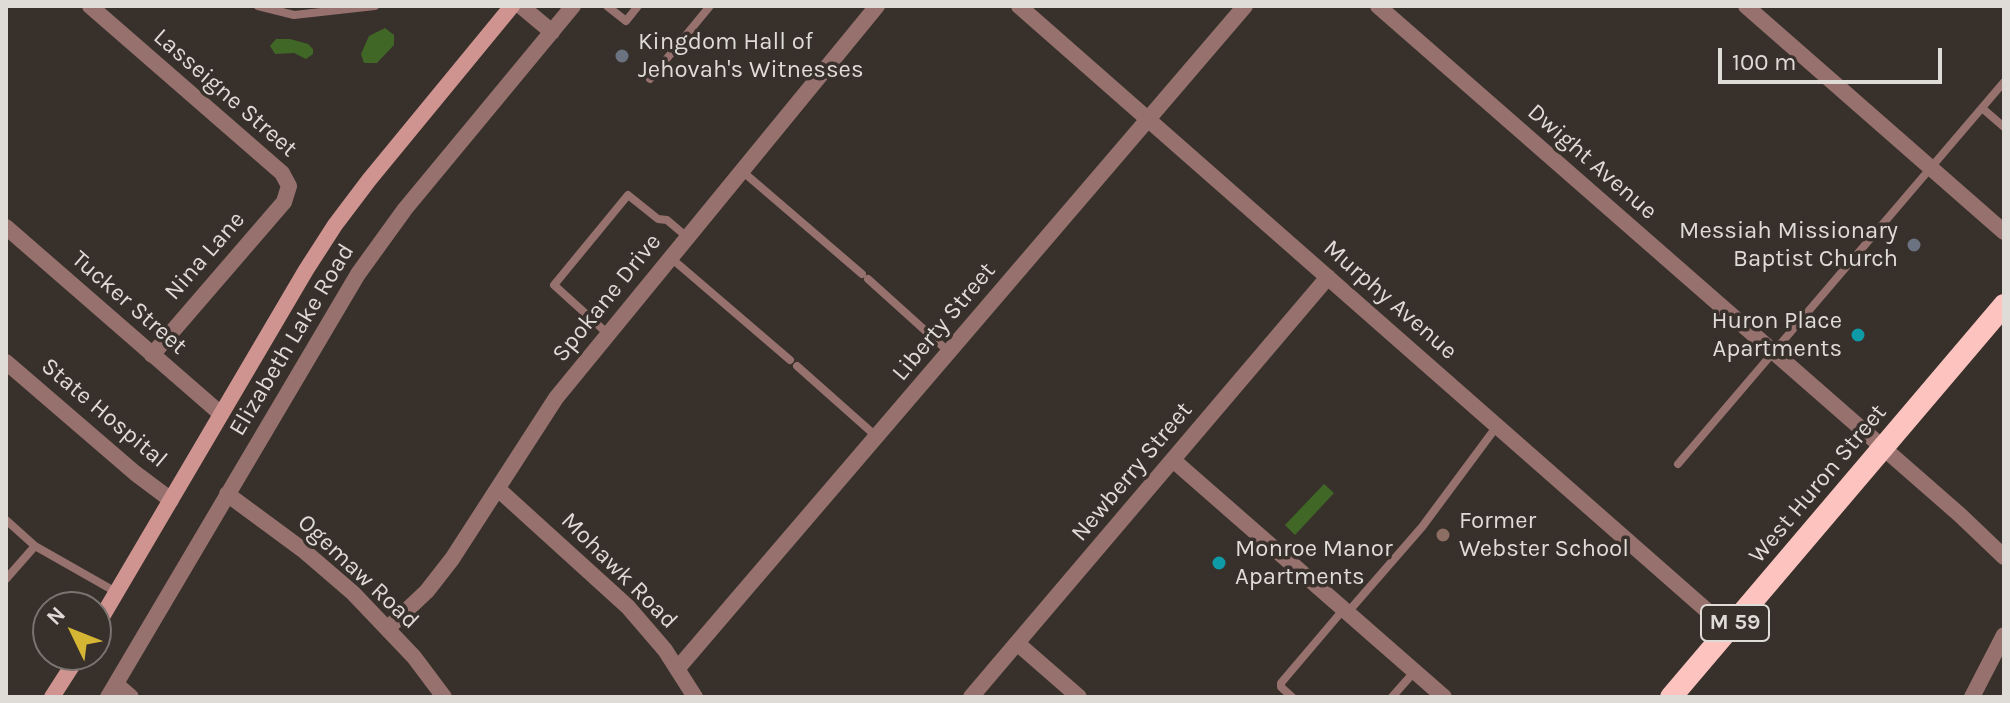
<!DOCTYPE html>
<style>
body{margin:0}
#map{position:relative;width:2010px;height:703px;overflow:hidden;background:#37302b;font-family:Karla,sans-serif}
canvas{display:block}
.frame{position:absolute;inset:0;border:8px solid #dfdbd7;pointer-events:none}
.north{position:absolute;left:32px;top:591px;width:80px;height:80px;box-sizing:border-box;background:#37302b;border:2px solid #7a7470;border-radius:50%;rotate:313deg;font-size:22px;font-weight:700;line-height:32px;text-align:center;color:#dfdbd7}
.north::after{content:'';display:block;margin:auto;width:28px;height:36px;background:#d5b534;clip-path:polygon(50% 0,100% 100%,50% 72%,0 100%)}
.scale{position:absolute;left:1718px;top:48px;width:224px;height:36px;box-sizing:border-box;border:4px solid #dfdbd7;border-top:0;padding-left:10px;font-size:24px;line-height:28px;white-space:nowrap;color:#dfdbd7;-webkit-text-stroke:6px #37302b;paint-order:stroke}
</style>
<div id="map">
<canvas width="2010" height="703"></canvas>
<div class="frame"></div>
<div class="north">N</div>
<div class="scale">100 m</div>
</div>
<script>
const ctx = document.querySelector('canvas').getContext('2d');
ctx.lineJoin = 'round';
function fill(path, color) { ctx.fillStyle = color; ctx.fill(path, 'evenodd'); }
const poly = rows => new Path2D(rows.map(r => 'M' + r).join(''));
function trace(path, color, width, dash) { ctx.strokeStyle = color; ctx.lineWidth = width; ctx.lineCap = dash ? 'butt' : 'round'; ctx.setLineDash(dash || []); ctx.stroke(path); }
function write(font, color, halo, rows, align = 'center') {
  ctx.font = font + ' Karla,sans-serif'; ctx.lineWidth = 7; ctx.setLineDash([]); ctx.textBaseline = 'middle'; ctx.strokeStyle = halo; ctx.fillStyle = color; for (const [text, x, y, turn = 0] of rows) {
    ctx.save(); ctx.translate(x, y); ctx.rotate((+turn || 0) * Math.PI / 180); ctx.textAlign = isNaN(turn) ? turn : align; if (halo) ctx.strokeText(text, 0, 0); ctx.fillText(text, 0, 0); ctx.restore();
  }
}
const green = poly([
 [385,28,394,35,394,45,377,63,364,63,361,54,369,36],
 [276,39,290,39,308,44,313,49,313,54,306,59,294,53,275,54,270,46],
 [1324,484,1334,493,1295,535,1285,525]
]);
const service = poly([
 [258,6,294,15,375,6],
 [607,6,626,21,638,6],
 [650,79,710,6],
 [1982,108,2004,127],
 [742,171,862,274],
 [671,258,790,360],
 [868,279,949,352],
 [608,334,554,285,628,195,658,219,667,220,687,237],
 [797,366,877,437],
 [1678,464,2004,82],
 [6,520,35,546,116,592],
 [6,579,35,546],
 [1348,612,1422,527,1497,426],
 [1292,697,1281,687,1281,683,1343,610],
 [1392,697,1415,671]
]);
const minor = poly([
 [90,6,282,173,289,186,284,202,152,355],
 [521,6,552,32],
 [1019,6,1729,630],
 [1378,6,1960,515,2004,557],
 [1746,6,2004,232],
 [6,227,221,414],
 [6,362,135,473,171,500],
 [1173,460,1444,697],
 [498,489,628,607,665,650,695,697],
 [227,494,303,550,353,593,414,657,444,697],
 [388,628,427,591,452,559,556,398,877,6],
 [1017,643,1079,697],
 [678,668,1245,6],
 [116,684,131,697],
 [108,697,358,274,405,209,573,6],
 [971,697,1328,277],
 [1972,697,2004,635]
]);
const secondary = poly([
 [96,627,306,270,335,225,369,180,512,6],
 [52,697,79,655]
]);
const trunk = poly([
 [1671,697,2004,305]
]);
const markers = [
 [622,56,8,"#6b7280"],
 [1914,245,8,"#6b7280"],
 [1858,335,8,"#0f9aa8"],
 [1443,535,8,"#8d6e63"],
 [1219,563,8,"#0f9aa8"]
];
const shields = [
 [1735,623,68]
];
const shieldNames = [
 ["M 59",1735,623]
];
const poiNames = [
 ["Kingdom Hall of",638,42],
 ["Jehovah's Witnesses",638,70],
 ["Messiah Missionary",1898,231,"right"],
 ["Baptist Church",1898,259,"right"],
 ["Huron Place",1842,321,"right"],
 ["Apartments",1842,349,"right"],
 ["Former",1459,521],
 ["Webster School",1459,549],
 ["Monroe Manor",1235,549],
 ["Apartments",1235,577]
];
const streetNames = [
 ["Lasseigne Street",225,93,41],
 ["Dwight Avenue",1592,162,41],
 ["Nina Lane",205,256,-49],
 ["Spokane Drive",607,298,-51],
 ["Murphy Avenue",1390,300,41],
 ["Tucker Street",129,303,41],
 ["Liberty Street",944,322,-50],
 ["Elizabeth Lake Road",292,340,-59],
 ["State Hospital",104,413,40],
 ["Newberry Street",1132,472,-50],
 ["West Huron Street",1818,484,-50],
 ["Mohawk Road",619,571,45],
 ["Ogemaw Road",358,572,43]
];
fill(green, '#406726');
trace(service, '#96716e', 8);
trace(minor, '#96716e', 16);
trace(secondary, '#cf9490', 16);
trace(trunk, '#fcc3bf', 22);
for (const [x, y, r, color] of markers) { const dot = new Path2D(); dot.arc(x, y, r, 0, 2 * Math.PI); ctx.fillStyle = color; ctx.fill(dot); trace(dot, '#37302b', 3); }
for (const [x, y, w] of shields) { const box = new Path2D(); box.roundRect(x - w / 2, y - 18, w, 36, 6); ctx.fillStyle = '#37302b'; ctx.fill(box); trace(box, '#dfdbd7', 2); }
write('bold 22px', '#dfdbd7', null, shieldNames);
write('24px', '#dfdbd7', '#37302b', poiNames, 'left');
write('24px', '#dfdbd7', '#37302b', streetNames);
</script>
